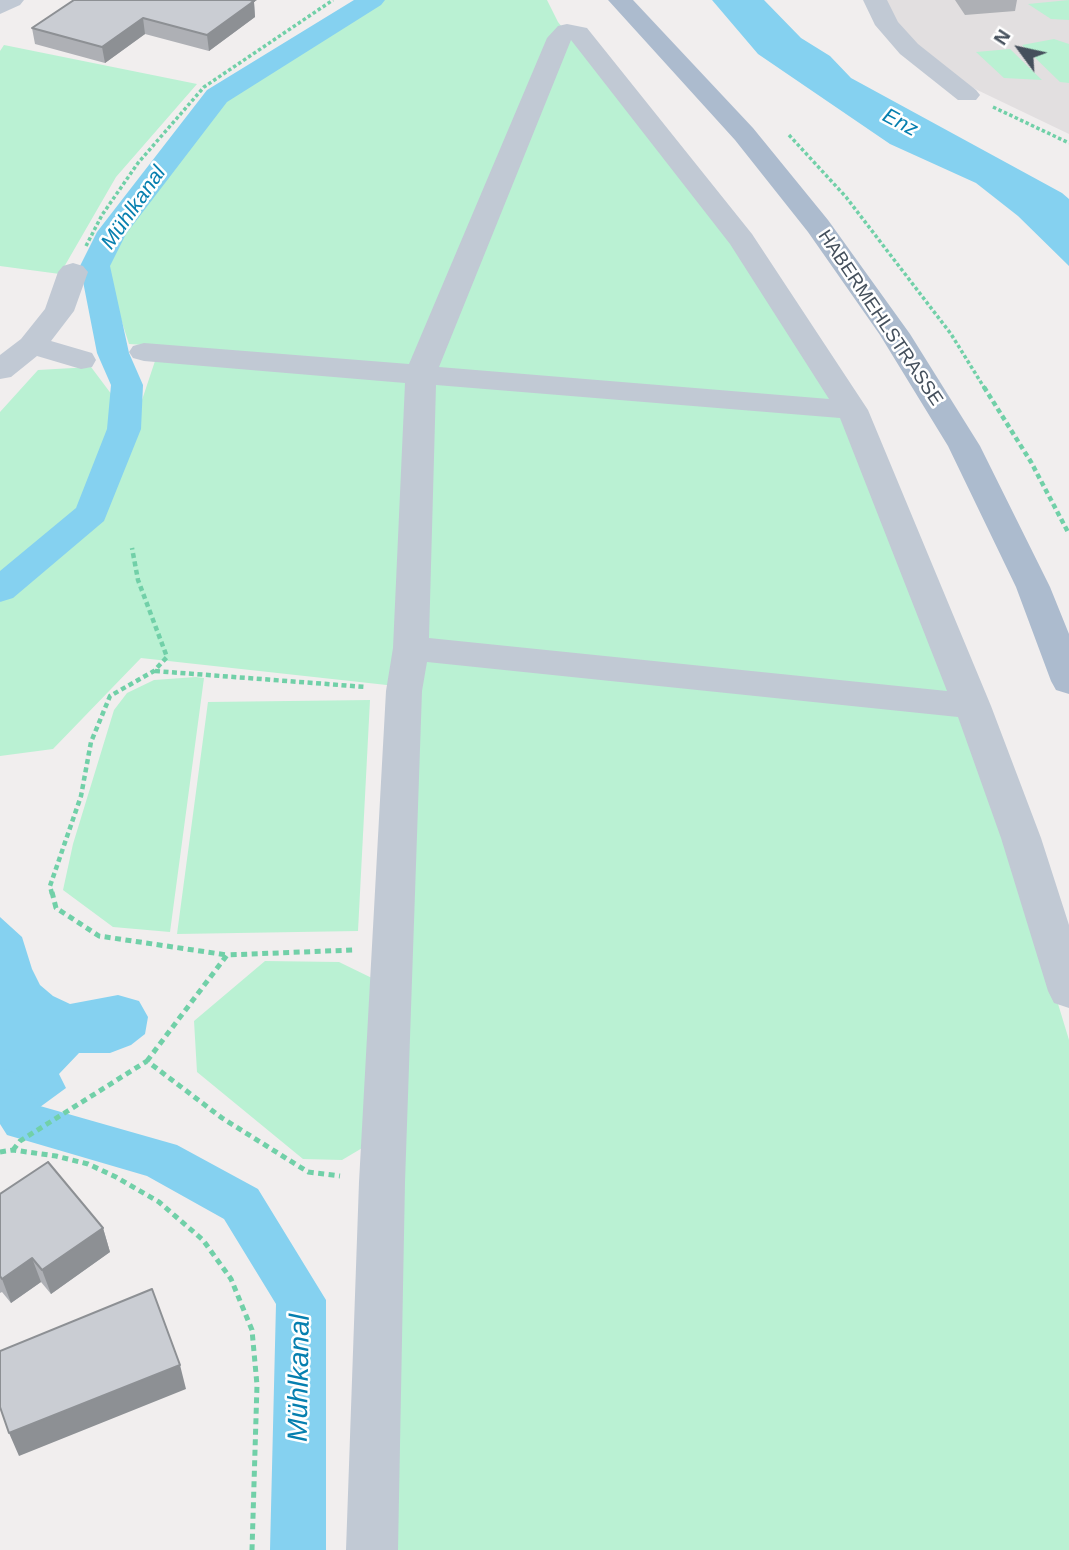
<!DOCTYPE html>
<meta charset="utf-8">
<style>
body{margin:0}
#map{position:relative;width:1069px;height:1550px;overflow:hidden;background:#f1eeee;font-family:Helvetica,sans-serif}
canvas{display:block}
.north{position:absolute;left:985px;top:14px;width:70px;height:70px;-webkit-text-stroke:5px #fff;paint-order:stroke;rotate:303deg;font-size:19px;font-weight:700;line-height:28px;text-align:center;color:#45505c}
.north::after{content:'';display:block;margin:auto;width:24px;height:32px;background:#45505c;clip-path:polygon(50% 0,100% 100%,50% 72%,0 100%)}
</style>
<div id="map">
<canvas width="1069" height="1550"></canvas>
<div class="north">N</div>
</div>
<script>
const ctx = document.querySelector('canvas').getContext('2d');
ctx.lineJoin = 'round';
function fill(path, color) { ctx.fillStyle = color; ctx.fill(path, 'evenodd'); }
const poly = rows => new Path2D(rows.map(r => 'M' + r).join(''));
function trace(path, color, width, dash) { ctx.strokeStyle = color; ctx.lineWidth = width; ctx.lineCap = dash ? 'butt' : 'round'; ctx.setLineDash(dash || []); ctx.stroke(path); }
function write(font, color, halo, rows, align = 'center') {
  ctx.font = font + ' Helvetica,sans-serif'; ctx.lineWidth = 5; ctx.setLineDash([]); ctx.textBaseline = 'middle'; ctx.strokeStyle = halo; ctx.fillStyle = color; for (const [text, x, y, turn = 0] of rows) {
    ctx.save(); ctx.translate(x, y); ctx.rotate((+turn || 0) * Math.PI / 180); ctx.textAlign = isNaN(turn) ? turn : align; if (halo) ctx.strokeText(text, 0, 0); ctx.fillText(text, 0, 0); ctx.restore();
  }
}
const education = poly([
 [880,0,1069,0,1069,134,971,87,882,17]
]);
const green = poly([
 [378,0,547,0,558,22,737,243,815,360,918,593,1021,882,1069,1040,1069,1550,388,1550,414,688,141,658,53,749,0,756,0,602,103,517,160,346,129,344,103,263,222,97],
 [1069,0,1069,20,1051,19,1028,4],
 [1054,39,1069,44,1069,83,1060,82,1022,45],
 [4,45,197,84,116,177,60,274,0,266,0,51],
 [1010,49,1042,80,1004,78,976,52],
 [91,367,118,403,80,511,0,574,0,412,38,370],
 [196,677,204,678,170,932,113,927,63,890,73,844,114,710,127,693,154,680],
 [370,700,358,931,177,934,208,702],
 [265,961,339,962,376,980,369,1144,342,1160,303,1159,197,1072,194,1021]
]);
const water = poly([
 [712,0,764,0,801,38,830,56,851,78,1062,193,1069,199,1069,266,1018,216,976,183,890,144,758,54],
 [0,917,22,937,32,969,40,985,53,996,70,1004,118,995,139,1001,148,1017,145,1034,131,1045,110,1053,79,1053,59,1074,66,1088,10,1129,0,1118]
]);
const canal = poly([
 [354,0,385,0,381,5,227,102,126,234,110,266,129,353,143,385,141,429,104,521,13,598,0,602,0,571,76,508,107,429,111,385,97,353,80,266,97,232,207,90,354,0],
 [0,1068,16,1073,40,1106,177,1145,258,1189,326,1300,326,1550,270,1550,276,1304,224,1219,147,1176,7,1135,0,1124,0,1068]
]);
const pathFar2 = poly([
 [993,107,1069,143],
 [789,135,846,197,951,334,985,389],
 [86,246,102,215,138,163,204,87,333,0]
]);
const pathFar1 = poly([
 [984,387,1031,462,1069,534],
 [155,671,366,687],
 [52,894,50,886,81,796,91,742,110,696,154,671,167,657,138,580,132,548]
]);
const path = poly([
 [52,892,56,908,99,936,227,955],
 [147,1061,227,955,353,950],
 [13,1150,20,1141,147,1061,222,1118,308,1172,340,1176],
 [0,1152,13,1150,56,1156,88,1164,116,1177,159,1202,203,1240,231,1279,252,1330,257,1385,252,1550]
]);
const minor = poly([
 [0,0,24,0,20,5,0,14,0,0],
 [863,0,887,0,898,22,918,44,976,90,980,95,976,100,958,100,900,54,875,25,863,0],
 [567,24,587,28,752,234,868,410,991,706,1041,838,1069,925,1069,1008,1054,1003,1048,991,1001,838,958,717,427,662,422,691,405,1182,398,1550,346,1550,359,1182,386,691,393,648,405,383,144,361,133,358,129,352,133,346,144,343,409,364,547,38,558,26,567,24],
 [571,40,730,244,829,399,439,367,571,40],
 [436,385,840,418,947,691,429,638,436,385],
 [73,263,83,266,88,272,74,311,51,341,92,353,96,360,92,367,81,369,37,356,11,377,0,379,0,355,21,339,45,309,58,272,63,266,73,263]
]);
const major = poly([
 [608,0,633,0,753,128,828,220,910,334,980,446,1050,587,1069,634,1069,694,1056,690,1051,681,1016,587,948,446,880,335,808,232,735,140,608,0]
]);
const wall = poly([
 [955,0,1017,0,1015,11,965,15],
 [254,2,255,17,209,51,145,34,105,63,35,44,32,28],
 [0,1194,103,1228,110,1252,51,1294,41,1282,11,1303,2,1292,0,1293]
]);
const shadedWall = poly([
 [239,0,257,0,254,2,255,17,209,51,207,35],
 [143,18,145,34,105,63,102,47],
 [103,1228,110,1252,51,1294,42,1270],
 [32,1258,41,1282,11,1303,2,1279],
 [180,1365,186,1389,19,1456,9,1433]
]);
const building = poly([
 [74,0,250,0,254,1,207,35,143,18,102,47,32,28,74,0],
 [48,1162,103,1228,42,1270,32,1258,2,1279,0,1276,0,1194,48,1162],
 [152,1289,180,1365,9,1433,0,1407,0,1351,152,1289]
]);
const farStreetnames = [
 ["HABERMEHLSTRASSE",880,318,56]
];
const farWaternames = [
 ["Enz",900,123,28],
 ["Mühlkanal",134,208,-55]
];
const nearWaternames = [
 ["Mühlkanal",300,1378,-89]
];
fill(education, '#e2dfe0');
fill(green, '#baf1d3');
fill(water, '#85d1f0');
fill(canal, '#85d1f0');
trace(pathFar2, '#71d0a8', 3.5, [3.5, 2.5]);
trace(pathFar1, '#71d0a8', 4.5, [5, 3.5]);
trace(path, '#71d0a8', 5, [6, 4.5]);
fill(minor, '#c1c9d4');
fill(major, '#acbbce');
fill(wall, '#aeb0b5');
fill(shadedWall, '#8d9094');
fill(building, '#cacdd3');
trace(building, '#8d9094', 2);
write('19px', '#45505c', '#fff', farStreetnames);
write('italic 21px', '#067faf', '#fff', farWaternames);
write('italic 28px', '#067faf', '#fff', nearWaternames);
</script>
